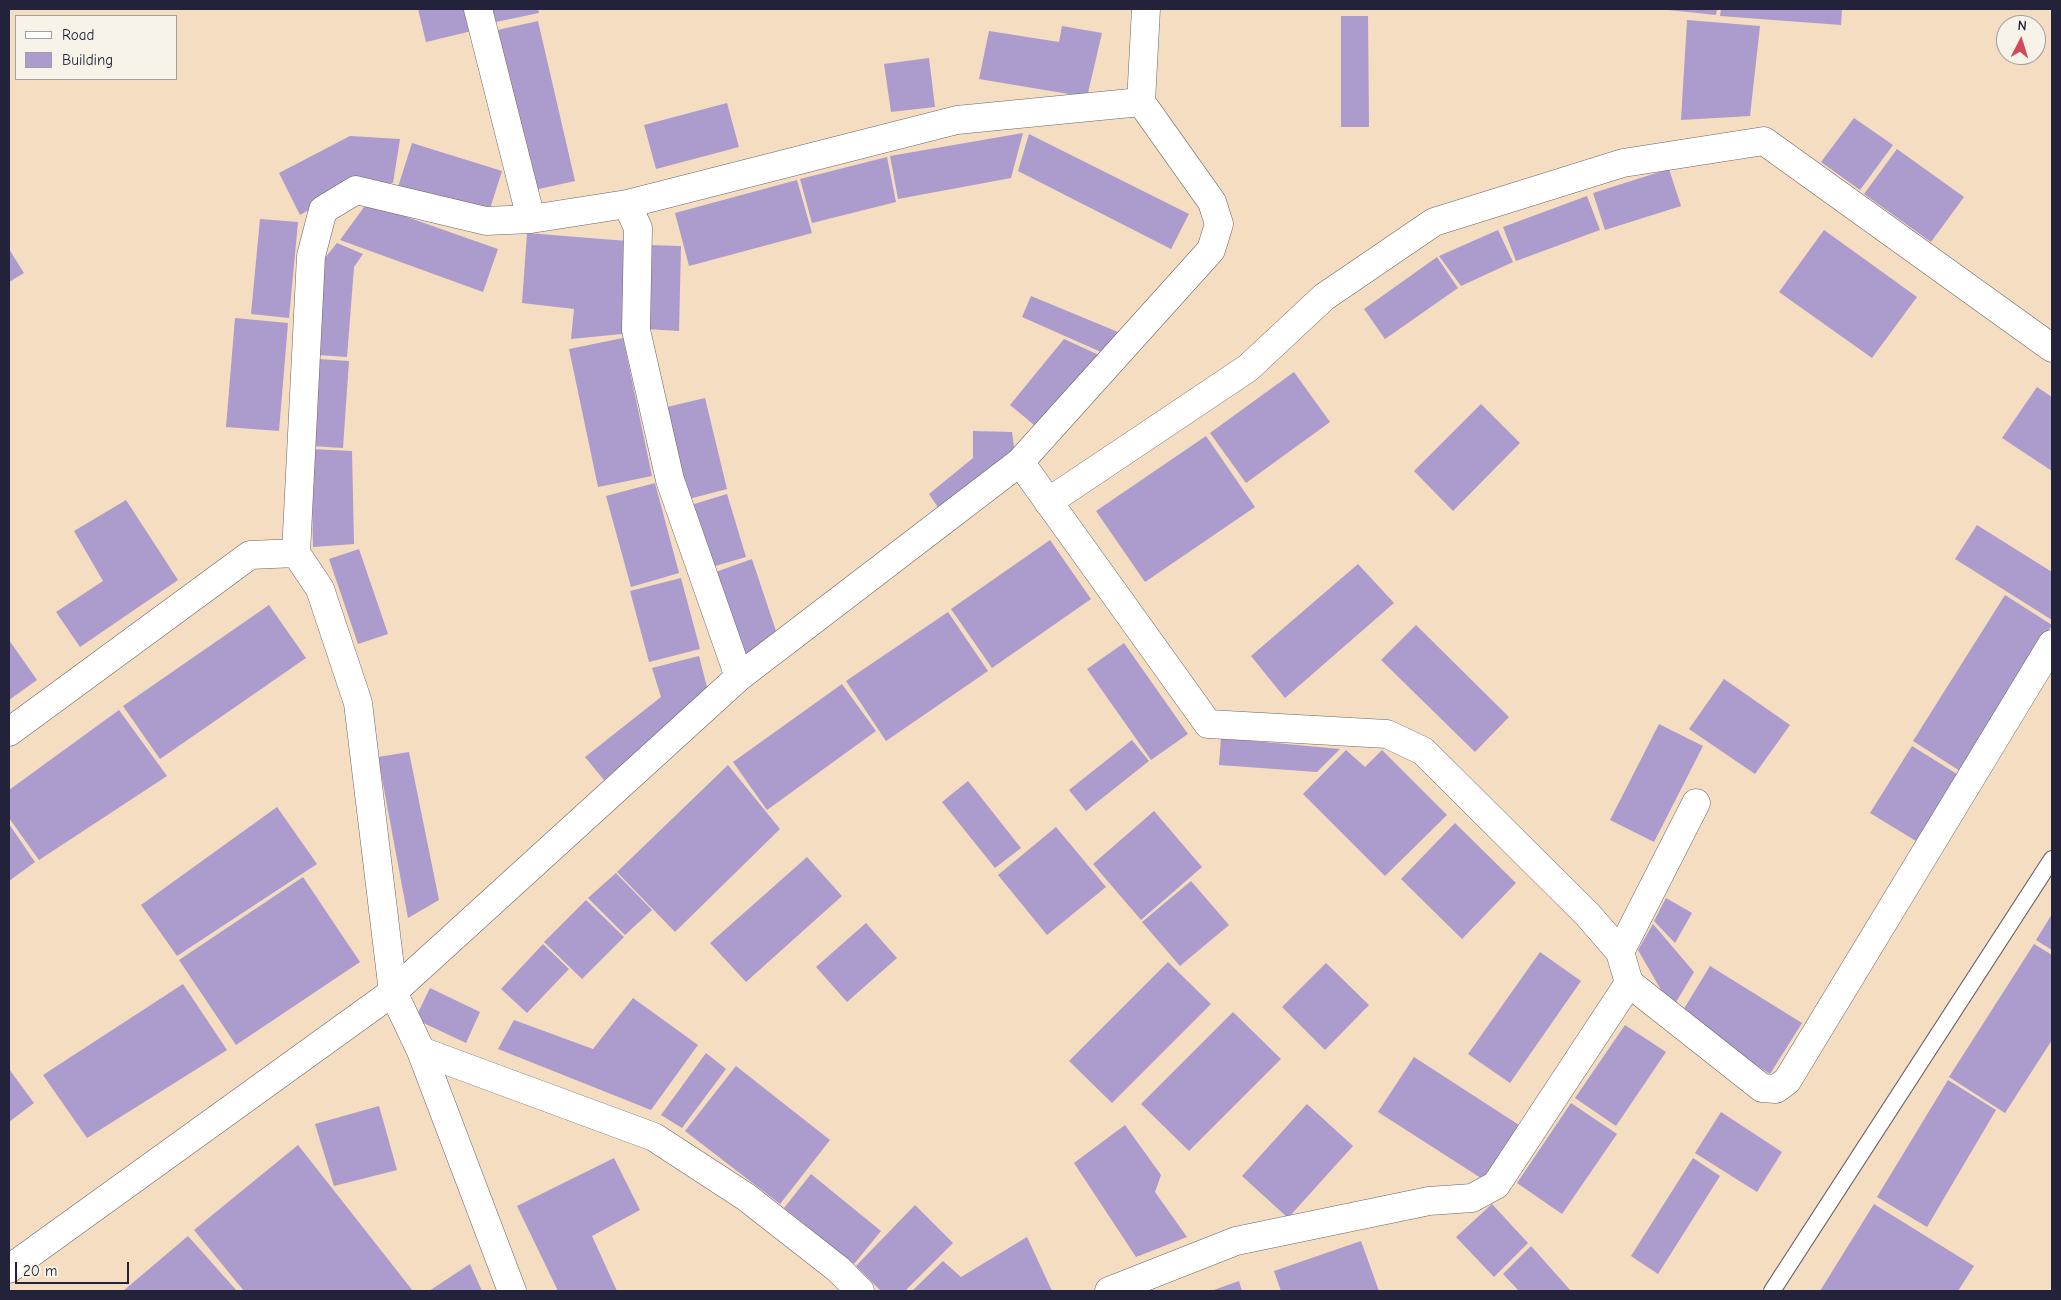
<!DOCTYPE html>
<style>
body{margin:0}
#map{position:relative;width:2061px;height:1300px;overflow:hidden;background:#f4ddc0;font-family:"Comic Neue",sans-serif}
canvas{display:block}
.frame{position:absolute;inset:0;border:10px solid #22223b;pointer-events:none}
.legend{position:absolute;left:15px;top:15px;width:162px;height:65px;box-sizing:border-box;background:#f7f3e8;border:1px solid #a29fa3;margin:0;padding:6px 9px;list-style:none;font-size:15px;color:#22223b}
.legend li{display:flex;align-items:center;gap:10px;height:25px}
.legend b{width:25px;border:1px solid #a29fa3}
.north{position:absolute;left:1996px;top:15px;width:50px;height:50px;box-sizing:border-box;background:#f7f3e8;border:1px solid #a29fa3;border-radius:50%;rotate:5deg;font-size:14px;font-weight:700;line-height:20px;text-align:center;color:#22223b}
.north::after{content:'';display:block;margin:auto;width:18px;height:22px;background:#d1495b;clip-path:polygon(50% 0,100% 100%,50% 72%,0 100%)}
.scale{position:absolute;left:15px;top:1262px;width:114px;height:22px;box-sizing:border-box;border:2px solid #22223b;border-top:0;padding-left:6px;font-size:15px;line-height:18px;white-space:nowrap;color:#22223b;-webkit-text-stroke:4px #f7f3e8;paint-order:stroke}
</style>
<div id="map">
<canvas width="2061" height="1300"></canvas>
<div class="frame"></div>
<ul class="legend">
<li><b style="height:6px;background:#fff"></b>Road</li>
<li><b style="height:14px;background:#ac9bcd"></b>Building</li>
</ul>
<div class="north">N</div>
<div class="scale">20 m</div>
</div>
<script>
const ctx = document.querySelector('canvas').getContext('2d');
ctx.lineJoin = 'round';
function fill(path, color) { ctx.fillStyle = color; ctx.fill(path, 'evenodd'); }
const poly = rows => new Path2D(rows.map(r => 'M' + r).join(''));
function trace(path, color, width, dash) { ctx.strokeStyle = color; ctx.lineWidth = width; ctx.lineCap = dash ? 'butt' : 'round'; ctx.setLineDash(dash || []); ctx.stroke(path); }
const building = poly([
 [418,9,471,9,476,30,426,42],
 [488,9,538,9,539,13,491,23],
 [1659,9,1717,9,1716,15],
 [1721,9,1842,9,1841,25,1720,16],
 [1341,16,1368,16,1369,127,1341,127],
 [1687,20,1760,26,1750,116,1681,120],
 [538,21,575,181,530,191,493,31],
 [1062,26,1102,33,1087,97,979,79,989,31,1059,42],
 [929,58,935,107,891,112,884,64],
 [727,103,739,147,656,169,644,125],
 [1854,118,1893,145,1860,190,1821,162],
 [1023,133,1011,178,898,199,890,156],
 [1029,134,1189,214,1171,249,1018,171],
 [350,136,400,139,393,183,355,183,300,215,279,173],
 [412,143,502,171,488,215,398,187],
 [1897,149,1964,197,1931,242,1864,194],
 [887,157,896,202,812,223,800,179],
 [1669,169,1681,206,1605,230,1593,193],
 [797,180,812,233,689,266,675,213],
 [1587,196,1600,230,1516,261,1503,227],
 [367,203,498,249,483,292,340,240],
 [260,219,298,222,289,318,251,314],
 [1498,230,1513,262,1461,286,1439,256],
 [1824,230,1917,297,1872,358,1779,292],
 [527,233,627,241,622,334,571,339,574,309,522,303],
 [337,243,363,254,354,267,347,357,318,355,324,259],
 [648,245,681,246,679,331,646,329],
 [9,249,24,273,9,282],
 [1437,257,1458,288,1385,339,1364,309],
 [1031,296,1118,332,1101,352,1022,317],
 [235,318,288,323,279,431,226,427],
 [623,338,652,476,598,487,569,349],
 [1064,339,1099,355,1039,429,1010,405],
 [318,359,349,361,343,448,311,446],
 [1294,372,1330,422,1246,483,1210,433],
 [2037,387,2052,397,2052,471,2002,438],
 [705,398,727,489,689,499,667,407],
 [1481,404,1520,443,1453,511,1414,471],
 [973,431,1012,432,1017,469,945,518,929,494,973,458],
 [1206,436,1255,507,1145,582,1096,511],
 [311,449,352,451,354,544,313,547],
 [655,483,679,573,631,587,606,496],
 [727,494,746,557,708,568,691,505],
 [126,500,178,580,80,647,56,612,103,581,74,531],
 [1977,525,2052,572,2052,620,1955,559],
 [1050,540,1091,599,992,668,951,609],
 [359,549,388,634,358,644,329,559],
 [752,559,779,640,741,664,710,574],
 [1358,564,1394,603,1285,698,1251,656],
 [681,578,700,649,649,662,630,591],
 [2005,595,2052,625,1960,771,1913,741],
 [269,605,306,658,160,759,123,706],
 [948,612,988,671,886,741,846,681],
 [1416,625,1509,717,1475,752,1381,660],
 [9,640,37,680,9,700],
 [1124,643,1188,734,1151,760,1087,669],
 [699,656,709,695,604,780,585,757,661,697,652,668],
 [1724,679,1790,725,1755,774,1689,729],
 [842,684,876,731,767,810,733,762],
 [119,710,167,776,39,860,9,818,9,790],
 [1659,724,1703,746,1654,842,1610,820],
 [1221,738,1340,749,1317,772,1219,765],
 [1132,740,1149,761,1086,811,1069,790],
 [1912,746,1957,774,1916,841,1870,813],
 [1346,750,1365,767,1382,750,1447,815,1385,876,1303,794],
 [409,752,439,900,408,918,378,757],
 [728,765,780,829,675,932,617,872],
 [968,781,1021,848,995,868,942,802],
 [277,807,317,864,177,956,141,905],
 [1154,811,1202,867,1141,920,1093,864],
 [1455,823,1516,883,1462,939,1401,879],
 [9,824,35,862,9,881],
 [1056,827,1106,887,1047,935,998,875],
 [807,857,842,896,746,982,710,943],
 [616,873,652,910,625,935,588,898],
 [303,877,360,962,236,1045,179,960],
 [1191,881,1229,925,1180,966,1142,922],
 [1666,898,1692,913,1675,943,1654,921],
 [586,900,624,937,582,979,544,942],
 [2052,914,2052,950,2036,940],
 [866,923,897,958,847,1002,816,967],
 [1653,924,1694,972,1672,1009,1638,950],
 [543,944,569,969,527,1013,501,989],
 [2034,944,2052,955,2052,1040,2005,1113,1949,1077],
 [1540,952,1581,981,1510,1083,1468,1054],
 [1168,962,1211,1004,1112,1103,1069,1061],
 [1326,963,1369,1005,1325,1050,1282,1007],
 [1710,966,1802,1023,1770,1074,1679,1017],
 [183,984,227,1050,87,1138,43,1075],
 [430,988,480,1012,466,1043,415,1019],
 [633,998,698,1045,651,1110,498,1049,514,1020,593,1049],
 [1233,1012,1281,1059,1189,1151,1141,1104],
 [1625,1025,1666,1052,1616,1126,1575,1098],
 [706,1053,726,1069,682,1128,661,1115],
 [1414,1057,1519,1125,1484,1180,1378,1112],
 [736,1066,830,1140,780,1204,685,1131],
 [9,1069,34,1103,9,1122],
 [1948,1080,1996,1110,1927,1227,1877,1197],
 [1571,1103,1617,1134,1562,1214,1517,1183],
 [1307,1104,1353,1146,1288,1218,1242,1176],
 [379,1106,397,1170,334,1186,315,1124],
 [1721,1112,1782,1152,1757,1192,1695,1153],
 [1125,1125,1161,1175,1155,1192,1187,1237,1136,1257,1074,1163],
 [298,1145,413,1291,244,1291,194,1230],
 [614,1158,640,1210,592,1236,617,1291,558,1291,517,1206],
 [1693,1158,1720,1176,1658,1274,1631,1256],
 [811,1174,881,1231,854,1264,784,1208],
 [1492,1204,1528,1243,1494,1277,1456,1237],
 [1874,1204,1974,1266,1958,1291,1820,1291],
 [915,1205,953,1243,905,1291,881,1291,856,1266],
 [188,1236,237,1291,123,1291],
 [1027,1237,1052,1291,912,1291,943,1261,961,1277],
 [1361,1241,1379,1291,1281,1291,1274,1271],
 [1531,1246,1571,1291,1519,1291,1503,1274],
 [470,1264,482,1291,429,1291],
 [1239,1281,1242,1291,1211,1291]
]);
const service = poly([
 [1772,1291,2052,859]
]);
const minor = poly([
 [478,9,531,219],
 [627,204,638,228,636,330,670,480,739,677],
 [1020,462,1208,724,1387,734,1423,751,1588,915,1620,952],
 [1048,502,1248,368,1324,297,1434,222,1623,163,1764,141,2052,348],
 [9,732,250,555,296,553],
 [1629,983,1762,1088,1776,1089,1787,1081,2052,644],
 [421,1051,654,1137,746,1197,838,1269,860,1291],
 [9,1269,393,992,739,677,1020,462,1211,250,1219,224,1212,202,1141,102,1146,9],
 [512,1291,421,1051,393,992,358,703,320,589,296,553,311,256,323,210,356,190,486,221,531,219,627,204,957,120,1141,102],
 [1109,1291,1236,1241,1429,1201,1472,1198,1496,1185,1629,983,1620,952,1696,803]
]);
fill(building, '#ac9bcd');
trace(service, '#6c636a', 18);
trace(minor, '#6c636a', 29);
trace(service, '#fff', 16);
trace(minor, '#fff', 28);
</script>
